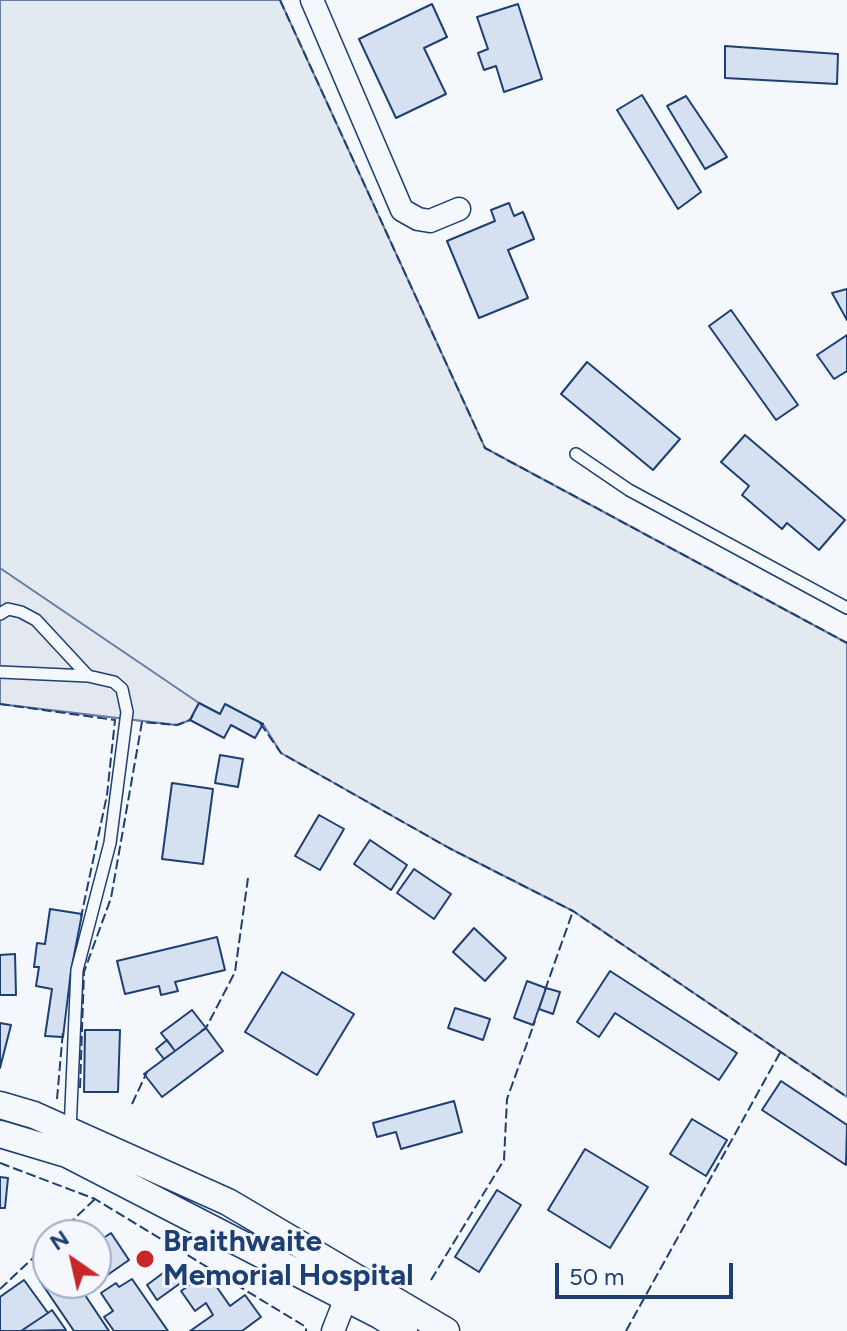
<!DOCTYPE html>
<style>
body{margin:0}
#map{position:relative;width:847px;height:1331px;overflow:hidden;background:#f4f7fb;font-family:Figtree,sans-serif}
canvas{display:block}
.north{position:absolute;left:32px;top:1219px;width:80px;height:80px;box-sizing:border-box;background:#f4f7fb;border:2px solid #9eadc5;border-radius:50%;rotate:326deg;font-size:22px;font-weight:700;line-height:32px;text-align:center;color:#1d3f73}
.north::after{content:'';display:block;margin:auto;width:28px;height:36px;background:#c62828;clip-path:polygon(50% 0,100% 100%,50% 72%,0 100%)}
.scale{position:absolute;left:555px;top:1263px;width:178px;height:36px;box-sizing:border-box;border:4px solid #1d3f73;border-top:0;padding-left:10px;font-size:24px;line-height:28px;white-space:nowrap;color:#1d3f73;-webkit-text-stroke:6px #f4f7fb;paint-order:stroke}
</style>
<div id="map">
<canvas width="847" height="1331"></canvas>
<div class="north">N</div>
<div class="scale">50 m</div>
</div>
<script>
const ctx = document.querySelector('canvas').getContext('2d');
ctx.lineJoin = 'round';
function fill(path, color) { ctx.fillStyle = color; ctx.fill(path, 'evenodd'); }
const poly = rows => new Path2D(rows.map(r => 'M' + r).join(''));
function trace(path, color, width, dash) { ctx.strokeStyle = color; ctx.lineWidth = width; ctx.lineCap = dash ? 'butt' : 'round'; ctx.setLineDash(dash || []); ctx.stroke(path); }
function write(font, color, halo, rows, align = 'center') {
  ctx.font = font + ' Figtree,sans-serif'; ctx.lineWidth = 6; ctx.setLineDash([]); ctx.textBaseline = 'middle'; ctx.strokeStyle = halo; ctx.fillStyle = color; for (const [text, x, y, turn = 0] of rows) {
    ctx.save(); ctx.translate(x, y); ctx.rotate((+turn || 0) * Math.PI / 180); ctx.textAlign = isNaN(turn) ? turn : align; if (halo) ctx.strokeText(text, 0, 0); ctx.fillText(text, 0, 0); ctx.restore();
  }
}
const green = poly([
 [0,0,280,0,485,448,847,643,847,1097,573,911,449,848,281,753,263,724,225,705,220,714,199,703,190,720,177,725,0,704,0,0]
]);
const parking = poly([
 [0,568,199,703,190,720,177,725,0,704,0,568]
]);
const building = poly([
 [432,4,447,37,424,48,446,94,396,118,359,39,432,4],
 [518,4,542,79,504,92,496,66,484,70,478,53,488,49,477,17,518,4],
 [725,46,838,54,837,84,725,78,725,46],
 [642,95,701,192,678,209,617,110,642,95],
 [686,96,727,157,705,169,667,106,686,96],
 [509,203,514,216,523,212,534,239,508,250,528,298,479,318,447,241,495,221,491,210,509,203],
 [847,289,847,320,832,293,847,289],
 [731,310,798,405,776,420,709,326,731,310],
 [847,335,847,371,834,379,817,355,847,335],
 [587,362,680,439,653,470,561,394,587,362],
 [745,435,845,520,819,550,787,523,782,529,742,495,749,486,721,462,745,435],
 [199,703,220,714,225,704,263,724,255,738,231,725,224,738,190,720,199,703],
 [220,755,243,759,238,787,215,783,220,755],
 [172,783,213,789,203,864,162,859,172,783],
 [319,815,344,829,320,870,295,856,319,815],
 [370,840,407,865,391,890,354,864,370,840],
 [414,869,451,894,434,919,397,893,414,869],
 [50,909,82,914,71,971,63,1037,45,1036,52,989,36,986,39,967,34,967,37,943,45,944,50,909],
 [474,928,506,958,485,981,453,952,474,928],
 [217,937,225,970,175,982,178,991,161,995,159,986,125,994,117,961,217,937],
 [15,954,16,995,0,995,0,955,15,954],
 [610,971,737,1053,719,1080,615,1013,599,1037,577,1022,610,971],
 [282,972,354,1014,317,1075,245,1032,282,972],
 [527,981,546,988,533,1025,514,1018,527,981],
 [546,988,560,992,553,1014,539,1009,546,988],
 [455,1008,490,1019,483,1040,448,1028,455,1008],
 [192,1010,206,1028,175,1051,161,1033,192,1010],
 [0,1023,11,1025,0,1068,0,1023],
 [206,1028,223,1051,162,1097,144,1074,206,1028],
 [85,1030,120,1030,118,1092,84,1092,85,1030],
 [167,1040,175,1051,164,1059,156,1049,167,1040],
 [781,1081,847,1125,846,1165,762,1110,781,1081],
 [454,1101,462,1132,401,1149,396,1132,377,1137,373,1123,454,1101],
 [692,1119,727,1140,706,1176,670,1154,692,1119],
 [585,1149,648,1187,610,1248,548,1210,585,1149],
 [0,1177,8,1178,5,1208,0,1208,0,1177],
 [497,1190,521,1205,479,1272,455,1257,497,1190],
 [111,1233,129,1260,83,1292,109,1331,74,1331,40,1281,48,1276,48,1283,96,1283,96,1243,111,1233],
 [171,1267,182,1282,157,1300,147,1285,171,1267],
 [207,1273,230,1306,245,1295,261,1317,242,1331,190,1331,213,1315,206,1303,195,1311,181,1291,207,1273],
 [132,1279,168,1331,114,1331,104,1317,113,1311,101,1293,116,1283,119,1287,132,1279],
 [24,1280,48,1313,21,1331,0,1331,0,1297,24,1280],
 [52,1310,66,1330,21,1331,48,1313,52,1310]
]);
const service = poly([
 [576,454,629,490,847,608],
 [0,614,8,609,21,612,36,620,88,676],
 [0,672,88,676,114,682,122,689,127,712,110,843,77,970,70,1131]
]);
const minor = poly([
 [312,0,402,210,418,219,430,221,459,209],
 [333,1331,351,1285]
]);
const tertiary = poly([
 [0,1105,34,1115,228,1202,446,1331],
 [0,1134,67,1154,381,1316,404,1331]
]);
const fence = poly([
 [280,0,485,448,847,643],
 [0,704,115,720,107,795,81,917],
 [260,723,281,753,449,848,573,911,847,1097],
 [545,990,573,911],
 [201,1031,206,1028,235,972,248,878],
 [80,1088,84,972,111,898,142,722,177,725,190,720,193,715],
 [57,1099,63,1031],
 [132,1104,147,1072],
 [0,1163,95,1199,306,1327,306,1331],
 [57,1235,95,1199],
 [431,1280,504,1160,507,1099,535,1021],
 [0,1289,48,1244],
 [626,1331,781,1051]
]);
const markers = [
 [145,1259,10,"#c62828"]
];
const poiNames = [
 ["Braithwaite",163,1242],
 ["Memorial Hospital",163,1276]
];
fill(green, '#e3e9f0');
trace(green, '#687fa3', 2);
fill(parking, '#e3e8f0');
trace(parking, '#687fa3', 2);
fill(building, '#d5e0f0');
trace(building, '#1d3f73', 2);
trace(service, '#1d3f73', 14);
trace(minor, '#1d3f73', 25);
trace(tertiary, '#1d3f73', 29);
trace(service, '#f4f7fb', 11);
trace(minor, '#f4f7fb', 22);
trace(tertiary, '#f4f7fb', 26);
trace(fence, '#1d3f73', 2, [10, 4]);
for (const [x, y, r, color] of markers) { const dot = new Path2D(); dot.arc(x, y, r, 0, 2 * Math.PI); ctx.fillStyle = color; ctx.fill(dot); trace(dot, '#f4f7fb', 3); }
write('bold 30px', '#1d3f73', '#f4f7fb', poiNames, 'left');
</script>
